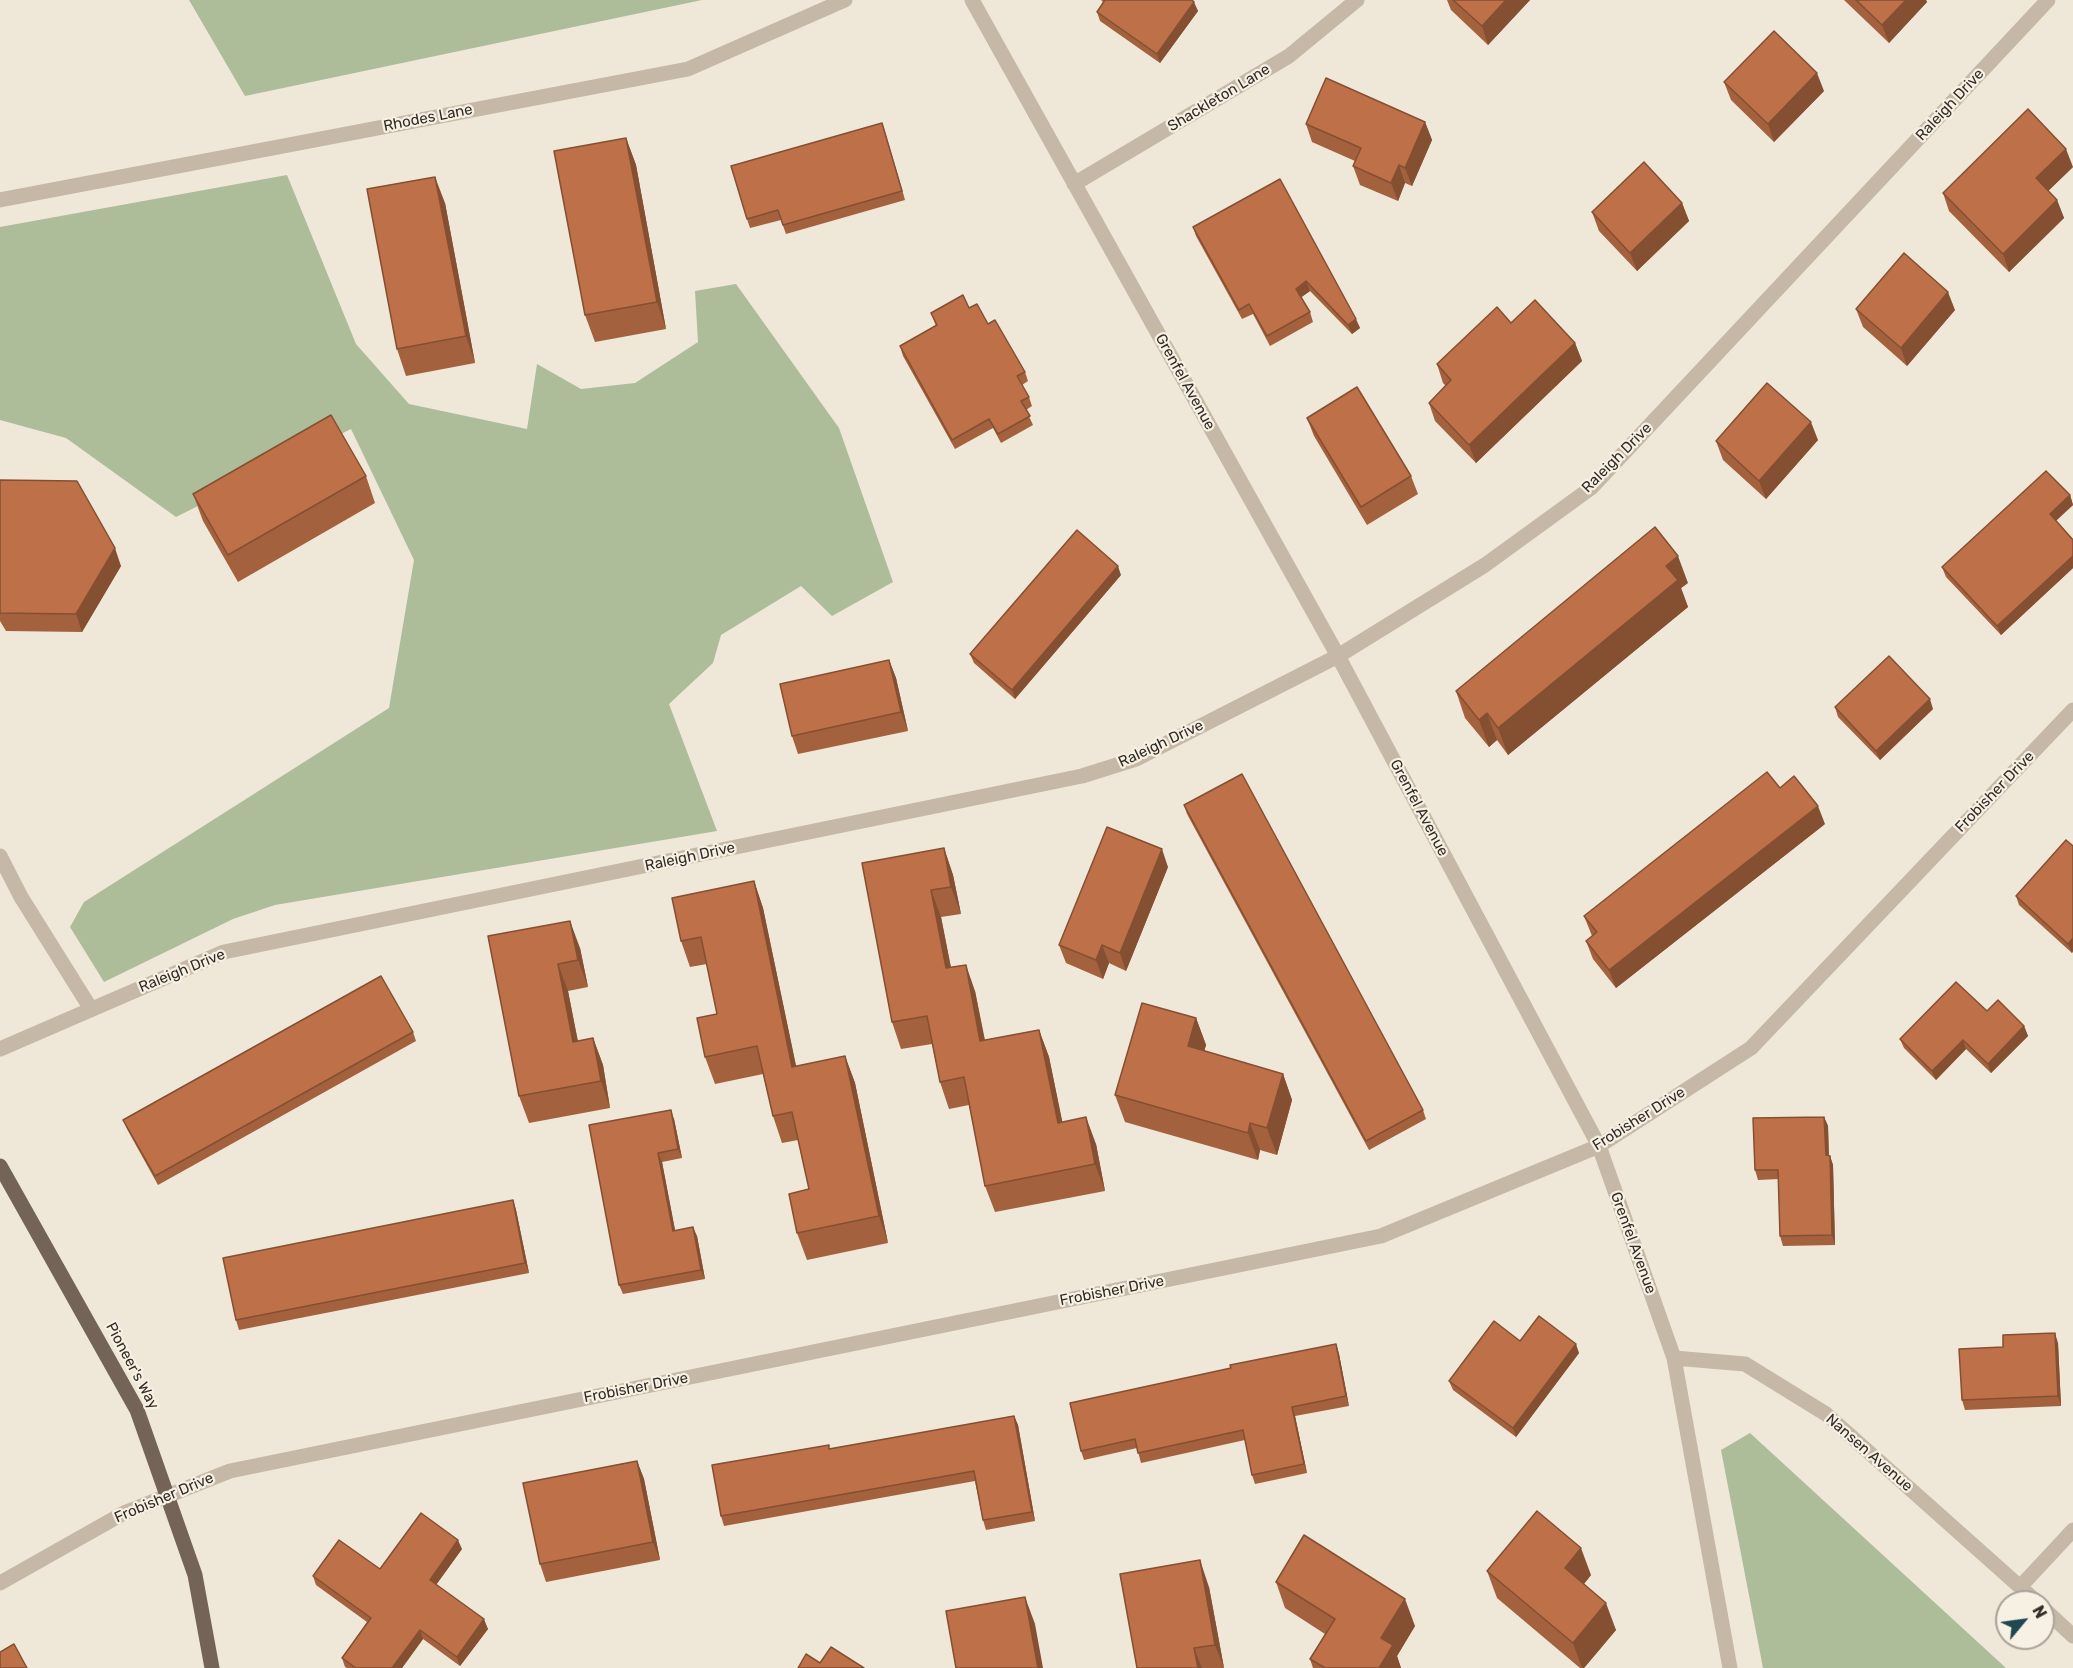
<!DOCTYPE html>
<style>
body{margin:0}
#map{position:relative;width:2073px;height:1668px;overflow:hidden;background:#efe7d8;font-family:Rubik,sans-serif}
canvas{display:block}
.north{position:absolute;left:1995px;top:1590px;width:60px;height:60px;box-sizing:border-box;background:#f7f1e4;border:2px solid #a9a298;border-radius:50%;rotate:61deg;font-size:16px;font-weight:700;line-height:24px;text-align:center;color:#332b26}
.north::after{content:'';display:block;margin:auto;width:21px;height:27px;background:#1f4851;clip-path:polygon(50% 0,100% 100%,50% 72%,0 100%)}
</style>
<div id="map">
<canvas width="2073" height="1668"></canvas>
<div class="north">N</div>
</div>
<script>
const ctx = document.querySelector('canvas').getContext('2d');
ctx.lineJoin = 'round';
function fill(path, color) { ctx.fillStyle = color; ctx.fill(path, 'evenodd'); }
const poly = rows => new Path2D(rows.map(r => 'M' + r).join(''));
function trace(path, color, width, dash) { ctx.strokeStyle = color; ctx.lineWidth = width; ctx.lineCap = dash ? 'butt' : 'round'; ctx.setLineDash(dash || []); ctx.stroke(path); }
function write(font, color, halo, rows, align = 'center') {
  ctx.font = font + ' Rubik,sans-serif'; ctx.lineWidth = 4.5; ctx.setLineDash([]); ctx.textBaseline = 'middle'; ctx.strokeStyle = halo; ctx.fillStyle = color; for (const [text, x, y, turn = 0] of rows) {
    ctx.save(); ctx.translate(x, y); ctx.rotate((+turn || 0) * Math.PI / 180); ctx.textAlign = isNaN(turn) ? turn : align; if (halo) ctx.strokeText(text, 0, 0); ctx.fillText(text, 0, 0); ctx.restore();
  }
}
const green = poly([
 [189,0,702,0,245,96],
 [287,175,356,344,409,404,527,429,537,364,581,389,635,383,698,342,695,291,736,284,839,428,893,582,832,616,801,586,721,635,713,663,669,704,717,831,275,905,233,919,104,982,70,927,84,902,389,708,414,560,351,429,176,517,66,438,0,420,0,227],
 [1750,1433,2006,1668,1763,1668,1721,1450]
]);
const minor = poly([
 [972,0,1338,656,1599,1146,1674,1358,1730,1668],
 [1074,184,1289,56,1357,0],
 [0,200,688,69,845,0],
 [0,856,21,897,91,1009],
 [0,1049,224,952,1082,776,1136,759,1338,656,1485,565,1591,488,2048,0],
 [1674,1358,1745,1364,1826,1414,2037,1602],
 [0,1583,124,1513,230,1471,1381,1236,1599,1146,1751,1048,2073,710],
 [2020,1587,2073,1530],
 [2043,1608,2073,1636]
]);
const major = poly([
 [0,1166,137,1410,195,1575,212,1668]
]);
const wall = poly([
 [1101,0,1192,0,1198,11,1160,63,1100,21,1097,12,1103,2],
 [1447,0,1530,0,1488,45,1451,10],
 [1844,0,1926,0,1927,2,1889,43],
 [1724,82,1824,91,1774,142,1731,100],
 [1425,122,1432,140,1412,186,1405,183,1398,201,1360,185,1353,166,1355,161,1312,142,1306,124],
 [882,123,905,200,786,234,781,220,750,228,747,219],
 [626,138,636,165,666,329,595,342,585,315],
 [2073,167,2048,191,2057,200,2064,218,2009,272,1949,211,1943,193],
 [1280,179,1360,328,1352,334,1310,291,1301,297,1310,312,1313,322,1270,346,1253,314,1242,319,1196,236,1193,227],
 [445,203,475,363,406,376,397,349],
 [1682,203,1689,221,1637,271,1599,231,1592,212],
 [969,308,988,324,1025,372,1028,381,1022,385,1029,397,1032,406,1026,410,1033,425,1001,443,993,428,955,449,903,356,900,346,936,326,931,313],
 [1856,309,1955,310,1907,366,1863,327],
 [1511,323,1575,343,1582,361,1476,463,1435,421,1429,403,1446,386,1443,383,1437,364],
 [1307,418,1411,476,1418,494,1367,525,1314,436],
 [1818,440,1766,499,1723,460,1716,441],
 [366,476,375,503,238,582,203,521,193,494],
 [0,480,121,566,82,632,6,631,0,621],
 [2070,495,2073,505,2056,521,2073,540,2073,568,2001,635,1946,577,1942,567],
 [1121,575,1015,699,974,663,970,654],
 [1688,583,1681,588,1688,607,1508,755,1497,740,1489,747,1465,718,1456,691],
 [889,660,896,678,908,731,798,754,792,736],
 [1835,707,1933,709,1880,760,1838,717],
 [1184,805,1423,1110,1426,1119,1369,1150,1187,814],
 [1825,824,1616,988,1593,959,1586,941,1592,936,1584,916],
 [2073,846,2073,951,2072,953,2019,905,2016,896],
 [944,848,953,875,961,914,941,917,951,967,975,991,985,1040,1039,1030,1049,1057,1062,1122,1096,1144,1105,1191,995,1212,985,1186,969,1105,949,1109,940,1082,932,1044,901,1049,892,1022],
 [1168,867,1126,971,1109,963,1103,979,1066,963,1059,945],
 [754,881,763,908,796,1067,845,1056,855,1083,888,1243,807,1260,797,1233,809,1189,798,1140,782,1143,773,1116,763,1074,715,1084,705,1057,717,1014,707,964,690,967,681,941],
 [488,936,580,948,588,987,568,991,578,1041,593,1038,603,1065,610,1108,529,1123,519,1096],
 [1987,1011,2024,1026,2028,1036,1991,1073,1966,1049,1936,1080,1904,1048,1900,1039],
 [1196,1018,1206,1045,1204,1051,1283,1074,1292,1100,1277,1155,1260,1150,1258,1160,1125,1122,1115,1095],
 [413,1032,416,1041,158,1185,127,1129,123,1120],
 [1824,1117,1828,1126,1829,1156,1830,1156,1833,1165,1835,1245,1783,1246,1780,1236,1779,1179,1758,1180,1755,1170],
 [674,1119,682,1158,662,1162,675,1231,697,1236,705,1279,623,1294,619,1285,589,1125],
 [513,1200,516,1210,529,1273,239,1330,236,1320],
 [1520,1341,1579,1353,1516,1437,1453,1390,1449,1381],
 [2058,1343,2061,1406,1965,1410,1962,1400,2003,1347],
 [1336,1344,1339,1354,1349,1406,1295,1416,1307,1473,1255,1484,1252,1475,1245,1440,1141,1463,1137,1448,1084,1460,1081,1451,1231,1368],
 [1014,1416,1018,1425,1035,1521,986,1530,983,1520,975,1481,724,1526,721,1516,830,1449],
 [637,1461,644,1479,660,1560,546,1582,540,1564],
 [462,1549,436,1585,488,1629,460,1666,423,1639,402,1668,347,1668,345,1667,342,1658,367,1622,316,1585,313,1576,380,1569],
 [1487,1571,1591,1575,1584,1584,1616,1630,1584,1668,1580,1668,1497,1598],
 [1276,1582,1415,1626,1397,1656,1401,1668,1313,1668,1310,1659,1325,1634,1285,1608],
 [1209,1587,1224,1668,1137,1668]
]);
const shadedWall = poly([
 [1506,0,1530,0,1488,45,1482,26],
 [1906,0,1926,0,1927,2,1889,43,1882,25],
 [1194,2,1198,11,1160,63,1157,54],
 [1817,73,1824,91,1774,142,1768,124],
 [1425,122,1432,140,1412,186,1405,168],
 [882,123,885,132,905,200,902,191],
 [626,138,636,165,666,329,657,302],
 [2066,149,2073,167,2043,196,2036,178],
 [1399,165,1405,183,1398,201,1391,183],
 [435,177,445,203,475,363,466,336],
 [2057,200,2064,218,2009,272,2003,254],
 [1682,203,1689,221,1637,271,1630,253],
 [1306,281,1310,291,1299,299,1296,289],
 [1948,292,1955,310,1907,366,1901,348],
 [1356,319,1360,328,1352,334,1348,325],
 [1575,343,1582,361,1476,463,1469,445],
 [1811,422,1818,440,1766,499,1759,481],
 [2070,495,2073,505,2053,523,2050,514],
 [115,548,121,566,82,632,76,614],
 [1678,556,1688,583,1681,588,1688,607,1508,755,1498,728,1666,566],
 [2073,556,2073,568,2001,635,1997,626],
 [1118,566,1121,575,1015,699,1012,690],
 [889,660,896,678,908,731,901,712],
 [1930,699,1933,709,1880,760,1876,751],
 [1487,713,1497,740,1489,747,1479,720],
 [1818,806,1825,824,1616,988,1609,970],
 [944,848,953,875,961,914,951,887],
 [1162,849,1168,867,1126,971,1120,953],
 [754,881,763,908,802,1094,792,1067],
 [931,890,941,917,956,995,946,968],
 [570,921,580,948,588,987,578,960],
 [2073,938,2073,951,2072,953,2068,944],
 [1102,945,1109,963,1103,979,1096,960],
 [558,964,568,991,583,1069,573,1042],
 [966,965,975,991,990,1068,980,1041],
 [1196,1018,1206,1045,1198,1073,1188,1046],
 [2024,1026,2028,1036,1991,1073,1988,1064],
 [1039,1030,1049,1057,1068,1149,1058,1123],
 [593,1038,603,1065,610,1108,601,1081],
 [1963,1040,1966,1049,1936,1080,1932,1071],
 [845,1056,855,1083,888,1243,879,1216],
 [1283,1074,1292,1100,1277,1155,1267,1128],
 [671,1110,674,1119,682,1158,678,1149],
 [1086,1117,1096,1144,1105,1191,1095,1164],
 [1824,1117,1828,1126,1829,1165,1826,1155],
 [1250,1123,1260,1150,1258,1160,1248,1133],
 [658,1153,662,1162,677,1240,673,1231],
 [1830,1156,1833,1165,1835,1245,1832,1235],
 [513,1200,516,1210,529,1273,525,1263],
 [693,1227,697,1236,705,1279,701,1270],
 [2055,1333,2058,1343,2061,1406,2058,1396],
 [1336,1344,1339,1354,1349,1406,1346,1396],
 [1576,1344,1579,1353,1516,1437,1513,1428],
 [1292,1407,1295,1416,1307,1473,1304,1464],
 [1014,1416,1018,1425,1035,1521,1032,1512],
 [637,1461,644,1479,660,1560,653,1542],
 [458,1540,462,1549,433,1589,430,1580],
 [1581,1548,1591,1575,1575,1595,1565,1568],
 [1200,1560,1209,1587,1224,1668,1215,1645],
 [1025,1597,1035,1624,1043,1668,1038,1668],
 [1405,1599,1415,1626,1397,1656,1401,1668,1379,1668,1381,1638],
 [1606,1603,1616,1630,1584,1668,1582,1668,1573,1643],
 [484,1619,488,1629,460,1666,457,1657],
 [420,1630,423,1639,402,1668,392,1668],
 [1194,1648,1202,1668,1198,1668]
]);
const building = poly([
 [1105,0,1192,0,1194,2,1157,54,1097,12,1105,0],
 [1453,0,1506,0,1482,26,1453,0],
 [1856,0,1906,0,1882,25,1856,0],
 [1774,31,1817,73,1768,124,1724,82,1774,31],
 [1326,78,1425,122,1405,168,1399,165,1391,183,1353,166,1361,148,1306,124,1326,78],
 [2028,109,2066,149,2036,178,2057,200,2003,254,1943,193,2028,109],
 [882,123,902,191,783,225,778,210,747,219,731,166,882,123],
 [626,138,657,302,585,315,554,151,626,138],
 [1644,162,1682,203,1630,253,1592,212,1644,162],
 [435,177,466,336,397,349,367,189,435,177],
 [1280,179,1356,319,1348,325,1306,281,1296,289,1310,312,1267,336,1249,304,1239,310,1193,227,1280,179],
 [1904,253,1948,292,1901,348,1856,309,1904,253],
 [963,295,969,308,977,304,988,324,995,320,1025,372,1017,376,1029,397,1021,401,1030,416,998,434,989,419,952,440,900,346,937,325,931,313,963,295],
 [1535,300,1575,343,1469,445,1429,403,1451,380,1437,364,1497,307,1511,323,1535,300],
 [1767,383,1811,422,1759,481,1716,441,1767,383],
 [1357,387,1411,476,1361,507,1307,418,1357,387],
 [331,415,366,476,228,555,193,494,331,415],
 [2046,471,2070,495,2050,514,2073,540,2073,556,1997,626,1942,567,2046,471],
 [0,480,77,481,115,548,76,614,0,613,0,480],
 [1655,527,1678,556,1666,566,1678,580,1498,728,1487,713,1479,720,1456,691,1655,527],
 [1077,530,1118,566,1012,690,970,654,1077,530],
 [1889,656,1930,699,1876,751,1835,707,1889,656],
 [889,660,901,712,792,736,780,684,889,660],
 [1767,772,1780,788,1794,776,1818,806,1609,970,1586,941,1597,932,1584,916,1767,772],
 [1242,774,1423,1110,1366,1141,1184,805,1242,774],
 [1107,827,1162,849,1120,953,1102,945,1096,960,1059,945,1107,827],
 [2066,840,2073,846,2073,938,2068,944,2016,896,2066,840],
 [944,848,951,887,931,890,946,968,966,965,980,1041,1039,1030,1058,1123,1086,1117,1095,1164,985,1186,964,1077,940,1082,927,1016,892,1022,862,863,944,848],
 [754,881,792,1067,845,1056,879,1216,797,1233,789,1194,809,1189,792,1112,773,1116,757,1046,705,1057,697,1018,717,1014,701,937,681,941,672,898,754,881],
 [570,921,578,960,558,964,573,1042,593,1038,601,1081,519,1096,488,936,570,921],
 [381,976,413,1032,155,1176,123,1120,381,976],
 [1956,982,1987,1011,1998,1000,2024,1026,1988,1064,1963,1040,1932,1071,1900,1039,1956,982],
 [1142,1003,1196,1018,1188,1046,1283,1074,1267,1128,1250,1123,1248,1133,1115,1095,1142,1003],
 [671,1110,678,1149,658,1153,673,1231,693,1227,701,1270,619,1285,589,1125,671,1110],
 [1824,1117,1826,1155,1830,1156,1832,1235,1780,1236,1778,1170,1755,1170,1753,1118,1824,1117],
 [513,1200,525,1263,236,1320,223,1258,513,1200],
 [1539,1316,1576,1344,1513,1428,1449,1381,1494,1321,1520,1341,1539,1316],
 [2055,1333,2058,1396,1962,1400,1959,1349,2003,1347,2003,1335,2055,1333],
 [1336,1344,1346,1396,1292,1407,1304,1464,1252,1475,1243,1430,1138,1453,1135,1439,1081,1451,1070,1403,1231,1368,1230,1365,1336,1344],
 [1014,1416,1032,1512,983,1520,974,1471,721,1516,712,1465,829,1445,829,1449,1014,1416],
 [637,1461,653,1542,540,1564,523,1483,637,1461],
 [1537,1511,1581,1548,1565,1568,1606,1603,1573,1643,1487,1571,1537,1511],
 [421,1513,458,1540,430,1580,484,1619,457,1657,420,1630,392,1668,356,1668,342,1658,371,1618,313,1576,339,1540,380,1569,421,1513],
 [1304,1535,1405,1599,1381,1638,1393,1645,1379,1668,1325,1668,1310,1659,1335,1619,1276,1582,1304,1535],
 [1200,1560,1215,1645,1194,1648,1198,1668,1137,1668,1120,1574,1200,1560],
 [1025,1597,1038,1668,956,1668,946,1611,1025,1597],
 [14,1644,27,1668,0,1668,0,1652,14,1644],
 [831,1647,864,1668,798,1668,806,1654,820,1663,831,1647]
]);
const streetNames = [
 ["Shackleton Lane",1219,98,-31],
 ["Raleigh Drive",1950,105,-47],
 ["Rhodes Lane",428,118,-11],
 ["Grenfel Avenue",1185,382,61],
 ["Raleigh Drive",1617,458,-45],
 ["Raleigh Drive",1161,744,-25],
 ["Frobisher Drive",1995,792,-46],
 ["Grenfel Avenue",1419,808,62],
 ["Raleigh Drive",690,857,-12],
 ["Raleigh Drive",182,971,-22],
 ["Frobisher Drive",1639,1119,-32],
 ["Grenfel Avenue",1633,1243,70],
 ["Frobisher Drive",1112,1291,-11],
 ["Pioneer's Way",132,1366,62],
 ["Frobisher Drive",636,1388,-11],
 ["Nansen Avenue",1869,1453,41],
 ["Frobisher Drive",164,1498,-23]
];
fill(green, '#adbd9a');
trace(minor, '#c6b8a6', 15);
trace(major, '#746458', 15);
fill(wall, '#a3613e');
fill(shadedWall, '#854f32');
fill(building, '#be7148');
trace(building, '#854f32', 1.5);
write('15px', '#332b26', '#f7f1e4', streetNames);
</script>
